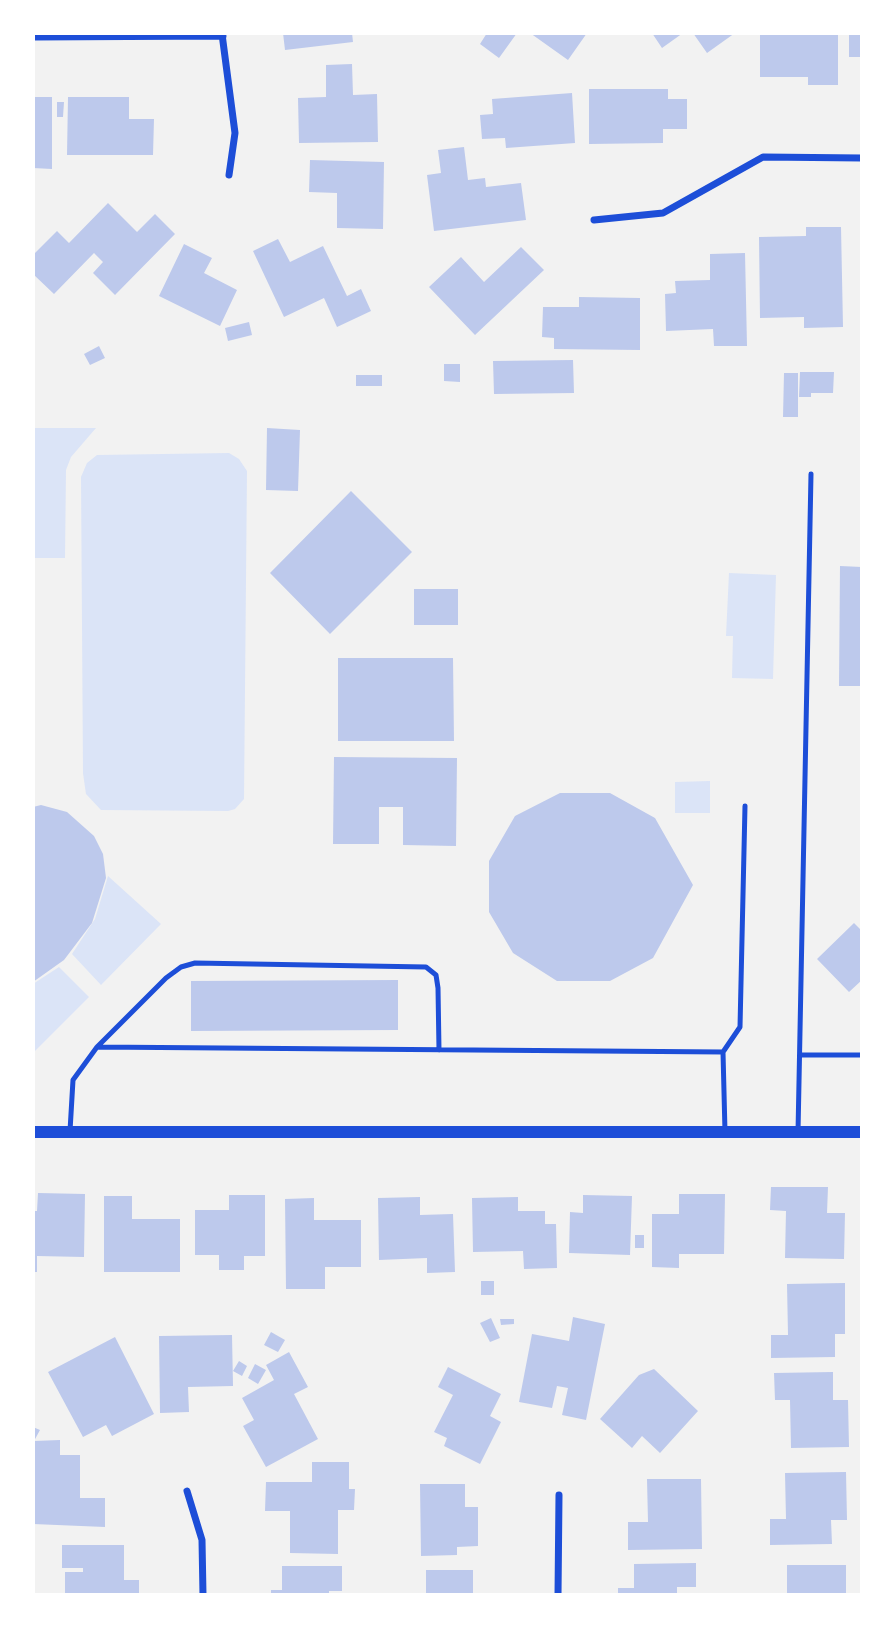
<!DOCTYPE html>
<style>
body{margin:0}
#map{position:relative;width:895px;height:1628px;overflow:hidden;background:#f2f2f2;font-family:"Asap Condensed",sans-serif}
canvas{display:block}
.frame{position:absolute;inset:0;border:35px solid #fff;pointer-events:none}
</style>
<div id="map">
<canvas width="895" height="1628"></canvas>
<div class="frame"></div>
</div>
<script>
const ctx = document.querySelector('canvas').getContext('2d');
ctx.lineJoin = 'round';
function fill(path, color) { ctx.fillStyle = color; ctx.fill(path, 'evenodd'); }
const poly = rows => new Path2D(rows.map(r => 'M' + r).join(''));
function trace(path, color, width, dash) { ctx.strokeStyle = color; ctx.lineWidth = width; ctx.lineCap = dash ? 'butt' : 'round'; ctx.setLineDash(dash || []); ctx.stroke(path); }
const green = poly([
 [33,428,96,428,71,457,66,470,65,558,33,558],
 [229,453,239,459,247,471,244,799,235,809,228,811,101,810,86,794,83,773,81,477,87,463,97,455],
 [729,573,776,575,773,679,732,678,733,636,726,636],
 [710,781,710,813,675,813,675,782],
 [108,876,161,924,101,985,72,954,95,919],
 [59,967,89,997,33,1053,33,984]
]);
const building = poly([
 [283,33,352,33,353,42,285,50],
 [487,33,517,33,499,58,480,44],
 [530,33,587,33,568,60],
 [652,33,683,33,662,48],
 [693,33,735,33,707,53],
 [760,33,838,33,838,85,808,85,808,77,760,77],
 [849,33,862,33,862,57,849,57],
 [352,64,353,95,377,94,378,142,299,143,298,98,326,97,326,65],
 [589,89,668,89,668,99,687,99,687,129,663,129,663,143,589,144],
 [572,93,575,143,506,148,505,138,482,139,480,115,493,114,492,99],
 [33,97,52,97,52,169,33,168],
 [68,97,129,97,129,119,154,119,153,155,67,155],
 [57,102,64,102,63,117,57,117],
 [464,147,468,180,485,178,486,187,521,183,526,220,434,231,427,175,441,173,438,150],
 [310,160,384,162,383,229,337,228,337,193,309,192],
 [108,203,137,232,155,214,175,234,115,295,93,273,103,262,94,253,54,294,33,274,33,255,57,231,69,243],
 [806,227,841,227,843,327,804,328,804,317,760,318,759,237,806,236],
 [278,239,290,262,323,246,347,296,361,289,371,311,337,327,324,298,284,317,253,251],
 [184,244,212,258,204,273,237,290,220,326,159,296],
 [521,247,544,270,475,335,429,287,461,257,484,282],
 [745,253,747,346,714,346,713,329,666,331,665,294,676,293,675,281,710,280,710,254],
 [579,297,640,298,640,350,554,349,554,338,542,337,543,307,579,307],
 [249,322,252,335,228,341,225,328],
 [99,346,105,358,90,365,84,354],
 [573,360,574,393,494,394,493,361],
 [444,364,460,364,460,382,444,381],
 [800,372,834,372,833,393,811,393,811,397,799,397],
 [784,373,798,373,798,417,783,417],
 [356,375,382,375,382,386,356,386],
 [267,428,300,430,298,491,266,490],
 [351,491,412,552,330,634,270,573],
 [840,566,862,567,862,686,839,686],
 [414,589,458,589,458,625,414,625],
 [338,658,453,658,454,741,338,741],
 [334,757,457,758,456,846,403,845,403,807,379,807,379,844,333,844],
 [560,793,610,793,655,818,693,885,653,958,610,981,557,981,513,953,489,912,489,861,515,816],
 [41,805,67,812,94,836,103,854,106,878,92,923,64,960,33,982,33,807],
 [854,923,862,931,862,980,849,992,817,959],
 [398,980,398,1030,191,1031,191,981],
 [771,1187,828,1187,827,1213,845,1213,844,1259,785,1258,786,1211,770,1210],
 [38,1193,85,1194,84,1257,37,1256,37,1272,33,1272,33,1211,37,1211],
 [679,1194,725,1194,724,1254,679,1254,679,1268,652,1267,652,1214,679,1214],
 [229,1195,265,1195,265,1256,244,1256,244,1270,219,1270,219,1255,195,1255,195,1210,229,1210],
 [583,1195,632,1196,630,1255,569,1253,570,1212,583,1213],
 [104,1196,132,1196,132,1219,180,1219,180,1272,104,1272],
 [420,1197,420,1215,453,1214,455,1272,427,1273,427,1258,379,1260,378,1198],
 [518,1197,518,1211,545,1211,545,1224,556,1224,557,1268,524,1269,523,1251,473,1252,472,1198],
 [314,1198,314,1220,361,1220,361,1267,325,1267,325,1289,286,1289,285,1199],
 [635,1235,644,1235,644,1248,635,1248],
 [481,1281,494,1281,494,1295,481,1295],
 [845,1283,845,1334,835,1334,835,1357,771,1358,771,1335,788,1335,787,1284],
 [573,1317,605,1324,586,1420,562,1415,568,1388,557,1386,552,1408,519,1402,532,1334,569,1341],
 [491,1318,500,1338,490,1342,480,1323],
 [500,1319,514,1319,514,1324,501,1325],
 [271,1332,285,1340,278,1352,264,1345],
 [232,1335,233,1386,188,1387,189,1412,160,1413,159,1336],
 [115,1337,154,1414,112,1436,106,1425,83,1437,48,1372],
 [289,1352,308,1387,294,1394,318,1439,266,1467,243,1426,254,1420,242,1398,274,1380,266,1365],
 [239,1361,247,1366,242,1376,233,1371],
 [255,1364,266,1370,258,1384,248,1378],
 [448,1367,501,1394,490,1416,501,1422,480,1464,444,1446,447,1438,434,1432,453,1395,438,1387],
 [654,1369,698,1411,660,1453,642,1436,632,1448,600,1419,639,1375],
 [833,1372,833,1400,848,1400,849,1447,791,1448,790,1400,775,1400,774,1373],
 [33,1427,40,1430,34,1441,60,1440,60,1455,80,1455,80,1498,105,1498,105,1527,33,1524],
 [312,1462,349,1462,349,1489,355,1489,354,1510,338,1510,338,1554,290,1553,290,1511,265,1511,266,1482,312,1482],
 [846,1472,847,1520,831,1520,832,1544,770,1545,770,1519,786,1519,785,1473],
 [647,1479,701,1479,702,1549,628,1550,628,1522,648,1522],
 [420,1484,465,1484,465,1507,478,1507,478,1546,457,1547,457,1555,421,1556],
 [62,1545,124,1545,124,1580,139,1580,139,1595,65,1595,65,1572,83,1572,83,1568,62,1568],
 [696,1563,696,1587,677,1587,677,1595,618,1595,618,1588,634,1588,634,1564],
 [787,1565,846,1565,846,1595,787,1595],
 [282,1566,342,1566,342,1591,329,1591,329,1595,271,1595,271,1590,282,1590],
 [426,1570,473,1570,473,1595,426,1595]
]);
const service = poly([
 [97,1047,166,978,181,967,195,963,426,967,436,975,438,988,439,1050],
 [800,1055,862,1055],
 [70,1131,73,1080,97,1047,723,1052],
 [725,1132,723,1052,740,1027,745,806],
 [798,1132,811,474]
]);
const minor = poly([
 [222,34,235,133,229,175],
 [33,37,223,36],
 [594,220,663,213,763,157,862,158],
 [187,1491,202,1540,203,1595],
 [558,1595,559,1495]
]);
const tertiary = poly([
 [33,1132,862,1132]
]);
fill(green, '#dbe4f7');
fill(building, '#bdc9ec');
trace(service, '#1d4ed8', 5);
trace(minor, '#1d4ed8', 7);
trace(tertiary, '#1d4ed8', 12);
</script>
